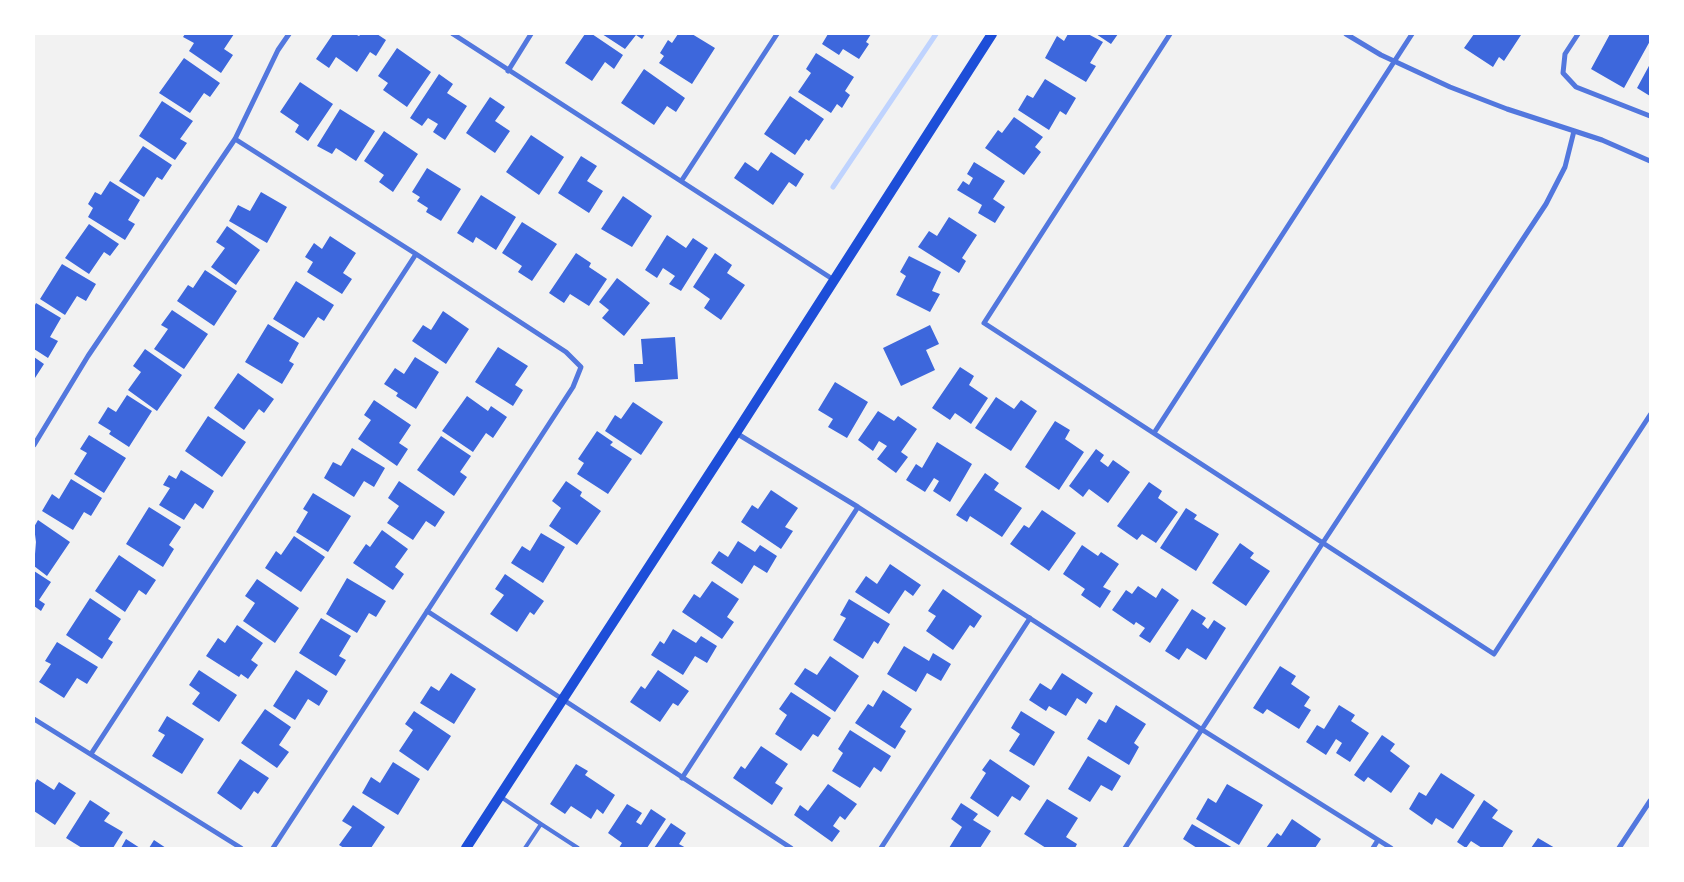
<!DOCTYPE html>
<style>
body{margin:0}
#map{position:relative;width:1684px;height:882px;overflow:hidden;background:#f2f2f2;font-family:"Alegreya Sans",sans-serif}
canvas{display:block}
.frame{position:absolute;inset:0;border:35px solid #fff;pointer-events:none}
</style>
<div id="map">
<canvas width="1684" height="882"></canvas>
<div class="frame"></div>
</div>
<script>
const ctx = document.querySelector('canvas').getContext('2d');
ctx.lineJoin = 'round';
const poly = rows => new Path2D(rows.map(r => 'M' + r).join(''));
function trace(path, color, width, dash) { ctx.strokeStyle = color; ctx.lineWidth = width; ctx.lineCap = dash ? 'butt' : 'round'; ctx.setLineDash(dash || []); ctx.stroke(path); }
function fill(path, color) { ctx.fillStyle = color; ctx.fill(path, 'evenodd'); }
const stream = poly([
 [833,187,936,34]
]);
const building = poly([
 [185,34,234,34,224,49,233,55,221,73,189,51,194,43,183,37],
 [333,34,355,34,359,36,361,34,377,34,386,40,376,56,370,52,357,72,336,57,329,68,316,59],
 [585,34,592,34,623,55,614,69,605,62,592,81,565,63],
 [602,34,645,34,642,39,636,35,625,49],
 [678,34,692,34,715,48,692,84,659,63,664,56,660,53,668,40,672,43],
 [828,34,871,34,866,42,869,44,859,59,843,49,839,55,822,44],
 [1068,34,1088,34,1103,42,1090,63,1096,66,1086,82,1045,58,1057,36,1064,41],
 [1096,34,1118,34,1111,44],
 [1474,34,1520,34,1521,35,1504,61,1499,57,1493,67,1464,48],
 [1610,34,1650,34,1650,41,1624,88,1591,69],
 [397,48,431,72,407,107,383,90,388,83,378,76],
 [816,53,854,77,845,91,850,95,842,108,837,104,831,113,798,92,811,73,806,69],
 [184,58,220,83,210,97,204,93,190,113,159,93],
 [1650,64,1650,96,1637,88],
 [644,69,685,98,676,112,667,106,654,125,621,103],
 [439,74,453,84,447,93,467,106,445,140,433,132,438,124,428,118,422,126,410,118],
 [1045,79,1076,98,1066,115,1060,111,1049,130,1018,110,1027,95,1033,98],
 [300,82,333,104,308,141,295,132,299,125,280,112],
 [790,96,824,119,809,141,806,139,795,155,764,134],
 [490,97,505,107,495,121,510,131,495,153,466,133],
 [162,101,193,121,180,139,187,143,175,160,139,136],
 [340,109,375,131,356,161,336,148,332,154,317,146],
 [1014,117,1043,137,1035,147,1041,152,1024,175,985,148,998,130,1002,133],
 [384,131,418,154,393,192,379,182,384,175,364,161],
 [531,135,564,157,539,195,506,172],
 [143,146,172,165,162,180,157,177,144,197,119,181],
 [771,152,804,174,796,187,789,182,773,205,734,178,745,162,758,171],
 [581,156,597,166,587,181,603,191,589,213,558,193],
 [974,162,1005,181,993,199,1005,207,995,223,978,213,982,205,957,190,963,181,969,185,973,178,967,174],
 [427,168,461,189,441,221,426,212,428,208,417,201,420,197,412,192],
 [110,181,140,200,128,220,135,224,125,240,88,217,93,208,88,204,95,192,101,195],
 [261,192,287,207,267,243,229,221,238,205,250,211],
 [481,195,516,217,496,250,476,237,473,243,457,233],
 [623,196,652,216,632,247,601,229],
 [949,217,977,235,962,258,966,261,959,273,918,247,929,231,937,236],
 [522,222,557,244,532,281,518,272,522,266,502,253],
 [89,224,119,244,110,256,104,252,89,274,65,258],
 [227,226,260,250,236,285,211,267,225,248,216,242],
 [667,235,686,248,693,238,708,248,681,291,669,284,675,276,663,268,657,278,645,270],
 [330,236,356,253,343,273,352,279,342,294,307,272,313,262,305,257,314,243,322,249],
 [576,253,591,263,589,267,607,279,589,306,570,294,564,303,549,293],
 [715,253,732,265,727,273,745,285,721,320,704,308,710,299,693,287],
 [909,256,941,272,932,291,940,294,930,312,896,295,906,276,900,272],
 [62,264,96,284,86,301,77,296,65,315,40,299],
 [205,270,237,291,214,326,177,301,188,285,193,288],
 [617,278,650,303,624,336,602,318,609,310,599,302],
 [296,281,334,305,324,321,318,317,304,338,273,319],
 [36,303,61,318,50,337,58,341,48,358,34,349,34,307],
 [172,310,208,334,184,369,154,349,168,329,161,325],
 [443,311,469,329,446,364,412,341,423,325,431,330],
 [268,324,299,343,289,361,294,364,282,384,245,362],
 [930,325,939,344,926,350,935,370,901,386,883,348],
 [675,337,678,379,635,382,634,364,643,364,641,339],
 [498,347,528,366,515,385,523,390,513,406,475,382],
 [145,349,182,375,157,411,128,390,141,372,133,366],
 [34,357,44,364,35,378,34,378],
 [415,357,439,372,416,409,396,396,398,393,384,384,395,368,404,374],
 [960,367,974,376,969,385,988,398,971,424,955,413,950,420,932,408],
 [238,373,274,399,264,413,259,409,244,430,214,408],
 [835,382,868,402,847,438,828,427,833,419,818,410],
 [127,395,152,411,129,447,109,434,111,431,98,423,108,407,116,412],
 [467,396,488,411,491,406,507,417,493,438,486,433,473,452,442,431],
 [996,397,1014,409,1021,400,1037,411,1011,451,975,428],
 [374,400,411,425,399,443,408,449,397,466,358,439,371,420,364,415],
 [633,402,663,422,641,455,605,431,615,415,621,419],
 [878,411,894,421,898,416,917,429,901,452,908,457,896,473,877,459,887,446,879,441,873,451,858,440],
 [208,416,246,442,222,477,185,451],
 [1055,421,1070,430,1065,439,1084,452,1059,490,1025,467],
 [597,431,613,442,610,445,632,459,608,494,577,474,584,463,578,459],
 [89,435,126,458,104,493,74,474,87,453,80,449],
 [441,436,471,456,460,472,467,477,454,496,417,470],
 [937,442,972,464,950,502,933,491,939,481,934,478,925,492,906,480,916,464,922,468],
 [352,448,385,468,374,487,364,481,354,497,324,478,333,462,341,466],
 [1096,449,1104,455,1100,461,1108,467,1113,460,1130,472,1108,503,1089,489,1083,497,1069,486],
 [181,470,214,491,203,509,195,503,184,520,159,505,170,488,163,485,169,475,176,479],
 [985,473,999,483,994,490,1022,508,1002,537,970,516,967,522,956,515],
 [71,479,102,498,91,516,84,512,73,530,42,511,52,494,59,499],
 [399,481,445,512,435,527,426,521,413,540,387,523,399,506,388,498],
 [566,481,582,492,580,496,601,511,577,545,549,526,561,508,552,501],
 [1149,482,1162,491,1158,498,1178,512,1156,543,1142,534,1137,540,1117,526],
 [771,490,798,508,785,527,793,531,781,549,741,522,752,505,758,509],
 [313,493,351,516,328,552,296,532,308,512,303,509],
 [149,507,181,527,169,545,174,549,163,567,126,544],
 [1186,508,1197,515,1194,519,1219,534,1196,571,1160,548],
 [1042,510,1076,533,1049,571,1010,544,1024,525,1029,528],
 [38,520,70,542,47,576,34,566,36,542,34,527],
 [382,530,408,549,395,567,404,574,393,590,353,563,366,544,370,547],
 [541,533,565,547,543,583,511,563,522,546,530,551],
 [294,536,325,557,301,592,265,568,276,551,281,555],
 [738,541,755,552,760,545,777,556,767,573,754,565,742,584,711,563,719,551,728,557],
 [1240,543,1254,553,1250,558,1270,571,1246,606,1212,583],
 [1082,545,1098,556,1101,552,1119,564,1103,587,1111,591,1100,608,1081,595,1085,589,1063,574],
 [119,555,156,580,146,595,139,590,125,612,95,591],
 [890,564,921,585,913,596,905,590,889,614,855,592,866,576,877,584],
 [34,571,51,582,39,600,45,604,41,611,34,606],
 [505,574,544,601,534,615,530,612,517,632,490,614,504,595,495,589],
 [347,578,386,601,376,617,369,613,357,633,326,614],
 [257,579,299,608,275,643,243,621,255,603,245,596],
 [712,581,739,599,727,617,734,622,722,639,682,612,694,594,700,598],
 [1138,586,1156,598,1162,588,1179,600,1150,643,1139,636,1145,628,1136,622,1134,625,1112,610,1126,590,1132,594],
 [943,589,982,616,974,628,970,625,953,650,926,631,936,616,928,611],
 [90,598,121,619,108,639,113,642,102,659,66,635],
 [849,599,890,624,878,644,874,641,863,659,833,640,846,618,840,615],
 [1192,609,1206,618,1202,624,1208,629,1214,620,1226,628,1206,660,1187,648,1179,660,1165,651],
 [321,618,351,636,339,656,346,660,336,676,299,653],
 [237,625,263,643,251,660,258,665,248,679,241,674,239,677,206,656,218,638,225,643],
 [673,629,696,643,701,636,717,646,707,663,695,656,683,675,651,655,660,641,664,644],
 [57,642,98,667,87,684,77,678,64,698,39,682,51,664,45,661],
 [904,646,929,661,933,653,951,664,941,681,927,673,916,692,887,674],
 [830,656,859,676,835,712,794,684,805,668,817,675],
 [1280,666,1296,676,1291,684,1310,697,1304,706,1311,710,1299,729,1267,709,1263,714,1253,708],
 [199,670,237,695,219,722,192,704,200,693,189,685],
 [296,670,328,691,319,706,308,699,295,720,273,706],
 [658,670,689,691,678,706,673,703,660,722,630,702,641,686,645,689],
 [451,673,476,689,454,724,420,703,431,686,439,691],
 [1062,673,1093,693,1086,704,1077,698,1066,716,1049,706,1046,711,1029,700,1040,683,1051,690],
 [883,690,912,709,900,727,906,731,895,749,855,723,868,704,873,707],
 [791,692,831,718,818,737,813,734,801,751,775,734,787,715,779,709],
 [1116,705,1146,724,1134,743,1139,747,1129,765,1087,739,1099,719,1106,723],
 [1339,705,1355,715,1351,721,1369,733,1350,762,1336,753,1342,743,1336,739,1326,755,1306,742,1317,725,1324,729],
 [265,709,291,727,279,745,289,752,277,768,241,743],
 [414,711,451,736,428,771,399,751,413,730,405,724],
 [1021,711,1055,732,1034,766,1009,751,1020,734,1011,728],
 [167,716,204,739,182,774,152,756,165,735,158,731],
 [850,730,891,756,881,772,874,767,860,788,832,771,843,753,838,749],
 [1382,735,1395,744,1390,751,1410,766,1391,793,1368,777,1364,782,1354,775],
 [761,746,788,764,775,783,783,788,772,805,733,778,741,766,745,769],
 [1088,756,1121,776,1112,791,1101,785,1090,802,1068,789],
 [240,759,269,778,258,794,254,791,241,810,217,793],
 [990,759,1030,786,1020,801,1012,796,998,817,970,798,986,773,982,770],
 [393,762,420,779,398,815,362,793,371,777,380,783],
 [576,764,588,771,585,775,615,795,603,814,597,809,591,819,571,806,565,814,550,804],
 [1441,773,1475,795,1453,829,1436,818,1432,825,1409,809,1419,792,1426,796],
 [37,779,54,790,59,782,76,793,55,825,34,811,34,785],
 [828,784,857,804,845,820,840,816,833,826,840,831,832,842,794,815,800,805,808,811],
 [1227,784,1263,805,1239,845,1196,819,1208,798,1216,803],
 [1047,799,1078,818,1066,837,1077,844,1075,848,1046,848,1024,834],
 [90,800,110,813,104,821,123,832,113,848,82,848,66,838],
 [1484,800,1498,810,1492,818,1513,831,1502,848,1482,848,1471,841,1466,848,1457,842],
 [961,803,978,814,973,820,991,831,980,848,949,848,962,827,951,819],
 [627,804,642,813,636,822,641,825,651,809,666,819,647,848,619,848,622,843,608,833],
 [353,805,385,827,371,848,344,848,339,845,352,827,342,821],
 [1292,819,1321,839,1315,848,1266,848,1277,833,1281,836],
 [671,823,686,833,679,844,686,848,654,848],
 [1192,824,1233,848,1197,848,1183,839],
 [1538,838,1555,848,1531,848],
 [126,839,140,848,121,848],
 [154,840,166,848,149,848]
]);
const service = poly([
 [501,797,541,824,525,848],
 [541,824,578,848]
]);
const minor = poly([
 [453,34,834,280],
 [1170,34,984,323,1494,654,1650,415],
 [1346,34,1381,55,1450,87,1507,109,1602,140,1650,161],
 [1578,34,1565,54,1563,73,1576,87,1650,116],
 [508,71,531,34],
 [235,139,416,254,566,352,581,367,573,387,273,848],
 [682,180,777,34],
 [736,433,858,507,1201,729,1391,848],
 [1154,433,1412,34],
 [34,445,88,356,235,139,278,50,289,34],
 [427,611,791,848],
 [34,719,241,848],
 [91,754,416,254],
 [682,778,858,507],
 [881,848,1030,618],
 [1125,848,1322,544,1546,204,1565,167,1574,131],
 [1373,848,1378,840],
 [1619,848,1650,801]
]);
const secondary = poly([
 [466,848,736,433,992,34]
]);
trace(stream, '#bfd3fe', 5);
fill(building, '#3d67dc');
trace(service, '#5277de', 4);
trace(minor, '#5277de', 5);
trace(secondary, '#1d4ed8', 10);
</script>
